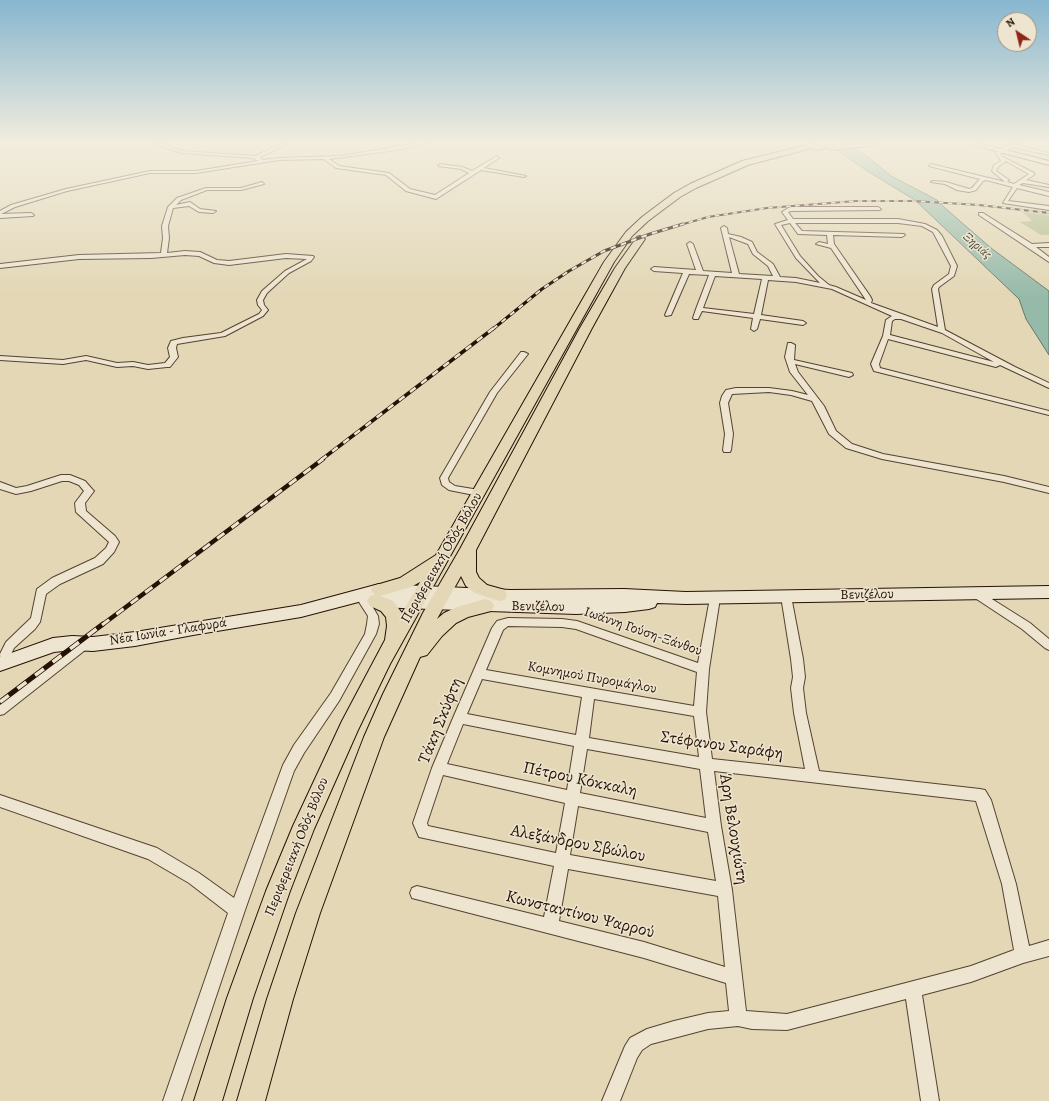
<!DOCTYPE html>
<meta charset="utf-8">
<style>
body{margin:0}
#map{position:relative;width:1049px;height:1101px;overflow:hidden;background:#e3d7b6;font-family:Alegreya,serif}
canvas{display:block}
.north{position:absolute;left:997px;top:12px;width:40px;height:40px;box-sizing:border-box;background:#ede5d0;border:1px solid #9d907f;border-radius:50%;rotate:325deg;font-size:11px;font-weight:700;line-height:16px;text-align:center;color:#261105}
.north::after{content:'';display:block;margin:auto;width:14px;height:18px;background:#8f2418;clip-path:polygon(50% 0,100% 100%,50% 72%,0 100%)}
</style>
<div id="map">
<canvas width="1049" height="1101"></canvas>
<div class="north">N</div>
</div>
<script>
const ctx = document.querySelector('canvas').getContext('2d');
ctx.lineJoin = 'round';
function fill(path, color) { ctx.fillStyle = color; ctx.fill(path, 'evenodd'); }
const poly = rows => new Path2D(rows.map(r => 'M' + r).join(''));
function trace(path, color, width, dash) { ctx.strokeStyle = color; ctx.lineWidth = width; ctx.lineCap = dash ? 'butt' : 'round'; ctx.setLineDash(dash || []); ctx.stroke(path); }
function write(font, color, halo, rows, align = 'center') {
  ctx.font = font + ' Alegreya,serif'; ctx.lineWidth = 3; ctx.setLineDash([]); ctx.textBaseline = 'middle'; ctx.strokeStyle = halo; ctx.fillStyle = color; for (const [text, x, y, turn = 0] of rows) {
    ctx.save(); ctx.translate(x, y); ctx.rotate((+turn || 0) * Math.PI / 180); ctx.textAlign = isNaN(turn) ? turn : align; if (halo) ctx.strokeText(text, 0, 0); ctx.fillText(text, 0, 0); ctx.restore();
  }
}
const green = poly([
 [1023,212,1049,215,1049,235,1041,235,1020,222,1032,221]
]);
const water = poly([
 [843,143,864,154,891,176,937,200,945,208,991,248,1049,291,1049,355,1026,319,1019,299,915,200,869,172,835,149,843,143]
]);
const street = poly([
 [152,143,159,143,182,151,255,156,283,143,289,143,260,157,262,160,279,158,341,156,418,143,427,143,397,150,329,159,339,166,389,173,410,189,435,195,469,173,461,169,438,166,440,164,462,167,472,171,497,156,499,158,484,168,526,176,524,177,481,170,436,199,406,191,386,175,336,168,324,159,279,160,196,173,150,173,67,191,15,207,1,214,31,213,34,215,33,216,0,218,0,211,11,205,66,189,150,171,196,171,258,161,253,158,182,153,152,143],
 [1014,143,1020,143,1017,145,1049,153,1049,155,1013,147,1000,153,1003,157,1034,173,1034,175,1026,180,1049,185,1049,187,1023,183,1019,185,1049,192,1049,196,1017,188,1008,201,1049,206,1049,210,1003,203,1013,187,986,180,983,181,976,190,969,192,957,190,945,184,931,182,933,181,946,182,969,189,972,188,980,179,929,166,931,164,1005,182,992,171,994,165,1001,161,996,153,999,149,1014,143],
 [1006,161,1029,174,1014,184,1007,182,1009,180,996,171,998,167,1006,161],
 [262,182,264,184,241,190,207,190,181,200,176,205,190,202,200,209,216,211,213,213,199,212,189,206,173,208,168,226,169,238,167,253,185,251,200,252,217,260,229,261,286,254,313,256,314,257,311,261,289,273,267,293,263,300,264,305,268,310,263,316,225,336,177,344,176,348,178,357,170,367,167,367,148,369,133,366,117,367,86,360,63,364,0,360,0,356,63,360,86,356,117,363,133,362,148,365,165,363,170,357,168,348,171,341,183,338,221,333,259,314,262,310,258,305,257,300,262,291,285,271,307,259,286,258,229,265,214,263,199,256,185,255,151,258,79,259,0,268,0,264,79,255,161,253,163,238,162,226,168,207,177,198,206,188,241,188,262,182],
 [790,207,878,207,881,209,880,210,791,211,788,212,793,219,898,219,925,224,937,230,942,236,957,266,954,276,939,287,938,289,945,330,1015,367,1049,383,1049,388,1000,365,996,367,888,339,879,364,880,368,1049,411,1049,415,874,371,871,364,883,336,886,320,892,316,832,289,796,282,768,280,761,315,803,321,806,323,803,325,760,319,757,329,754,331,751,329,753,318,702,311,698,319,694,319,693,318,696,309,709,275,689,274,671,315,666,316,665,315,683,273,654,271,651,269,654,267,696,270,687,244,690,242,693,244,703,271,732,273,721,228,724,226,727,228,728,234,741,237,752,242,757,252,773,264,780,277,796,278,820,283,796,258,775,224,788,220,782,212,790,207],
 [790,223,798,234,827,235,828,244,819,242,816,244,831,248,866,300,836,287,829,285,818,276,800,256,781,225,790,223],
 [795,223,898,223,922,226,933,232,951,266,949,274,934,285,932,289,938,327,871,303,872,300,870,296,834,244,833,235,902,237,905,235,904,234,802,231,795,223],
 [729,237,748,244,753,254,768,266,773,276,739,274,729,237],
 [715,276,762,279,754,314,703,308,715,276],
 [895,319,901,319,942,333,994,362,890,335,892,321,895,319],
 [979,213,983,213,1032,244,1049,243,1049,247,1036,247,1049,257,1049,262,979,215,979,213],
 [788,343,791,343,795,345,794,360,852,373,853,375,849,377,795,364,798,372,824,406,836,431,852,444,883,454,1004,476,1049,487,1049,493,1004,482,882,459,846,448,829,434,812,401,791,395,769,392,732,394,728,403,733,434,731,450,730,452,724,452,723,450,725,434,720,403,722,396,726,390,736,388,769,388,792,391,808,395,790,372,785,357,788,343],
 [521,352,524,352,528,354,497,393,448,478,449,482,455,486,479,490,484,493,479,496,449,490,442,485,440,478,490,392,521,352],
 [61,475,70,475,85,481,92,489,94,491,85,503,86,511,115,536,119,542,114,552,103,564,60,584,46,594,40,622,35,629,14,648,5,667,1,669,0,654,6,642,31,618,37,589,52,578,95,558,106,548,109,542,76,512,75,503,84,491,79,485,69,481,62,481,31,491,16,494,0,489,0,482,16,488,27,486,61,475],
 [976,589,1030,623,1049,639,1049,650,1045,648,1022,629,972,596,971,593,972,590,976,589],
 [786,592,790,593,791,596,803,659,805,677,803,688,806,713,819,771,980,789,985,790,991,800,1016,884,1029,946,1049,940,1049,956,1023,963,971,982,922,995,939,1101,921,1101,906,999,787,1030,752,1029,738,1026,708,1029,651,1044,642,1050,637,1058,620,1101,602,1101,625,1046,630,1038,647,1029,674,1021,708,1013,729,1011,726,983,644,958,412,898,410,893,412,888,417,886,544,917,554,866,419,837,413,823,432,768,453,718,492,628,497,621,508,618,562,619,577,621,698,663,710,598,711,595,715,594,719,595,720,598,709,669,706,712,712,759,805,769,794,713,791,688,793,677,791,659,781,596,782,593,786,592],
 [508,626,562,627,576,629,697,672,694,706,486,670,503,630,508,626],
 [482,679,582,697,576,735,467,714,482,679],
 [594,699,694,716,699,757,589,738,594,699],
 [463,724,574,746,567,790,447,764,463,724],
 [587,749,700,769,706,818,580,793,587,749],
 [714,771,976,801,1002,884,1014,950,971,966,787,1014,746,1011,732,890,721,826,714,771],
 [443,775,565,803,556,853,428,826,427,823,443,775],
 [578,806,708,832,716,881,570,855,578,806],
 [568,869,718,896,725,967,644,942,559,921,568,869],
 [364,598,368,599,378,616,379,624,376,634,339,701,304,753,294,771,245,910,181,1101,163,1101,228,913,189,883,148,859,0,807,0,795,157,848,199,873,234,898,283,765,294,745,331,693,365,634,367,624,368,616,359,602,360,599,364,598],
 [85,639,89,641,91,644,89,647,4,714,0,715,0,703,81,641,85,639]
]);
const secondary = poly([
 [966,143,977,143,1049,161,1049,165,966,143],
 [379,584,511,590,624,589,686,592,1049,586,1049,598,686,604,657,603,655,607,649,609,625,612,576,614,373,607,367,605,366,600,301,617,193,635,135,646,93,651,72,650,54,652,0,671,0,657,53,638,72,636,93,637,135,632,301,605,379,584]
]);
const primary = poly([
 [815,143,844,143,842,145,882,143,879,145,831,150,828,148,815,150,812,148,748,165,696,188,680,197,648,221,632,236,614,262,390,664,358,730,314,829,290,891,253,998,222,1101,194,1101,227,998,266,891,293,826,342,721,385,640,387,626,386,617,381,611,370,606,367,601,370,596,375,595,371,590,373,586,400,578,436,555,604,262,626,232,642,217,674,193,690,184,742,161,815,143],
 [420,582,402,613,393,601,380,596,411,587,420,582],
 [640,236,645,239,625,268,592,328,476,550,476,572,479,578,487,585,505,590,507,595,505,600,499,601,475,593,466,586,461,576,437,619,444,613,457,607,485,599,491,601,494,606,491,611,468,617,456,623,442,636,427,655,420,657,384,737,320,913,293,999,265,1101,237,1101,267,999,296,913,364,737,383,694,423,613,460,549,580,328,615,268,637,237,640,236]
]);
const railFar4 = poly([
 [680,225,708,217,767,208,856,201,913,201,979,205,1049,213]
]);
const railFar3 = poly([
 [493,329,542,289,569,271,604,251,650,234,683,224]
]);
const railFar2 = poly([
 [321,460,494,328]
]);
const railFar1 = poly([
 [102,625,323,459]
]);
const rail = poly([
 [0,702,103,624]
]);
const farWaternames = [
 ["Ξηριάς",977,246,41]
];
const streetNames = [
 ["Περιφερειακή Οδός Βόλου",442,558,-60],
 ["Βενιζέλου",867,595,-1],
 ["Βενιζέλου",538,607,1],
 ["Νέα Ιωνία - Γλαφυρά",168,632,-9],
 ["Ιωάννη Γούση-Ξάνθου",643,632,19],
 ["Κομνημού Πυρομάγλου",592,678,10],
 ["Περιφερειακή Οδός Βόλου",297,847,-68]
];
const nearStreetnames = [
 ["Τάκη Σκύφτη",441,721,-68],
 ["Στέφανου Σαράφη",722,746,8],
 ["Πέτρου Κόκκαλη",580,780,12],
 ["Άρη Βελουχιώτη",733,829,81],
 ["Αλεξάνδρου Σβώλου",578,844,11],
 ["Κωνσταντίνου Ψαρρού",580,915,14]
];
fill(green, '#b4be8d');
fill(water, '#96baa9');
trace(water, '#697667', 1);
trace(street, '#554231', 2);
trace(secondary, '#261105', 2);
trace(primary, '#261105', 2);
fill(street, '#ede5d0');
fill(secondary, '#ede5d0');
fill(primary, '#e3d7b6');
trace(railFar4, '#261105', 2);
trace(railFar3, '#261105', 3);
trace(railFar2, '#261105', 3.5);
trace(railFar1, '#261105', 4.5);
trace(rail, '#261105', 5);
trace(railFar4, '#ede5d0', 1.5, [4.5]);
trace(railFar3, '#ede5d0', 2, [5.5]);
trace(railFar2, '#ede5d0', 2.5, [7]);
trace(railFar1, '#ede5d0', 3, [9]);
trace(rail, '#ede5d0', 3.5, [11]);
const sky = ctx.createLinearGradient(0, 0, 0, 297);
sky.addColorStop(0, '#87b6cf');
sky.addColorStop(0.48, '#f2edde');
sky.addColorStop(1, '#f2edde00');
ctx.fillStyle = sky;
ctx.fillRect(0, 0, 1049, 297);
write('italic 13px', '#4d4c3e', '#ede5d0', farWaternames);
write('14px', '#261105', '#ede5d0', streetNames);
write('17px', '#261105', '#ede5d0', nearStreetnames);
</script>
